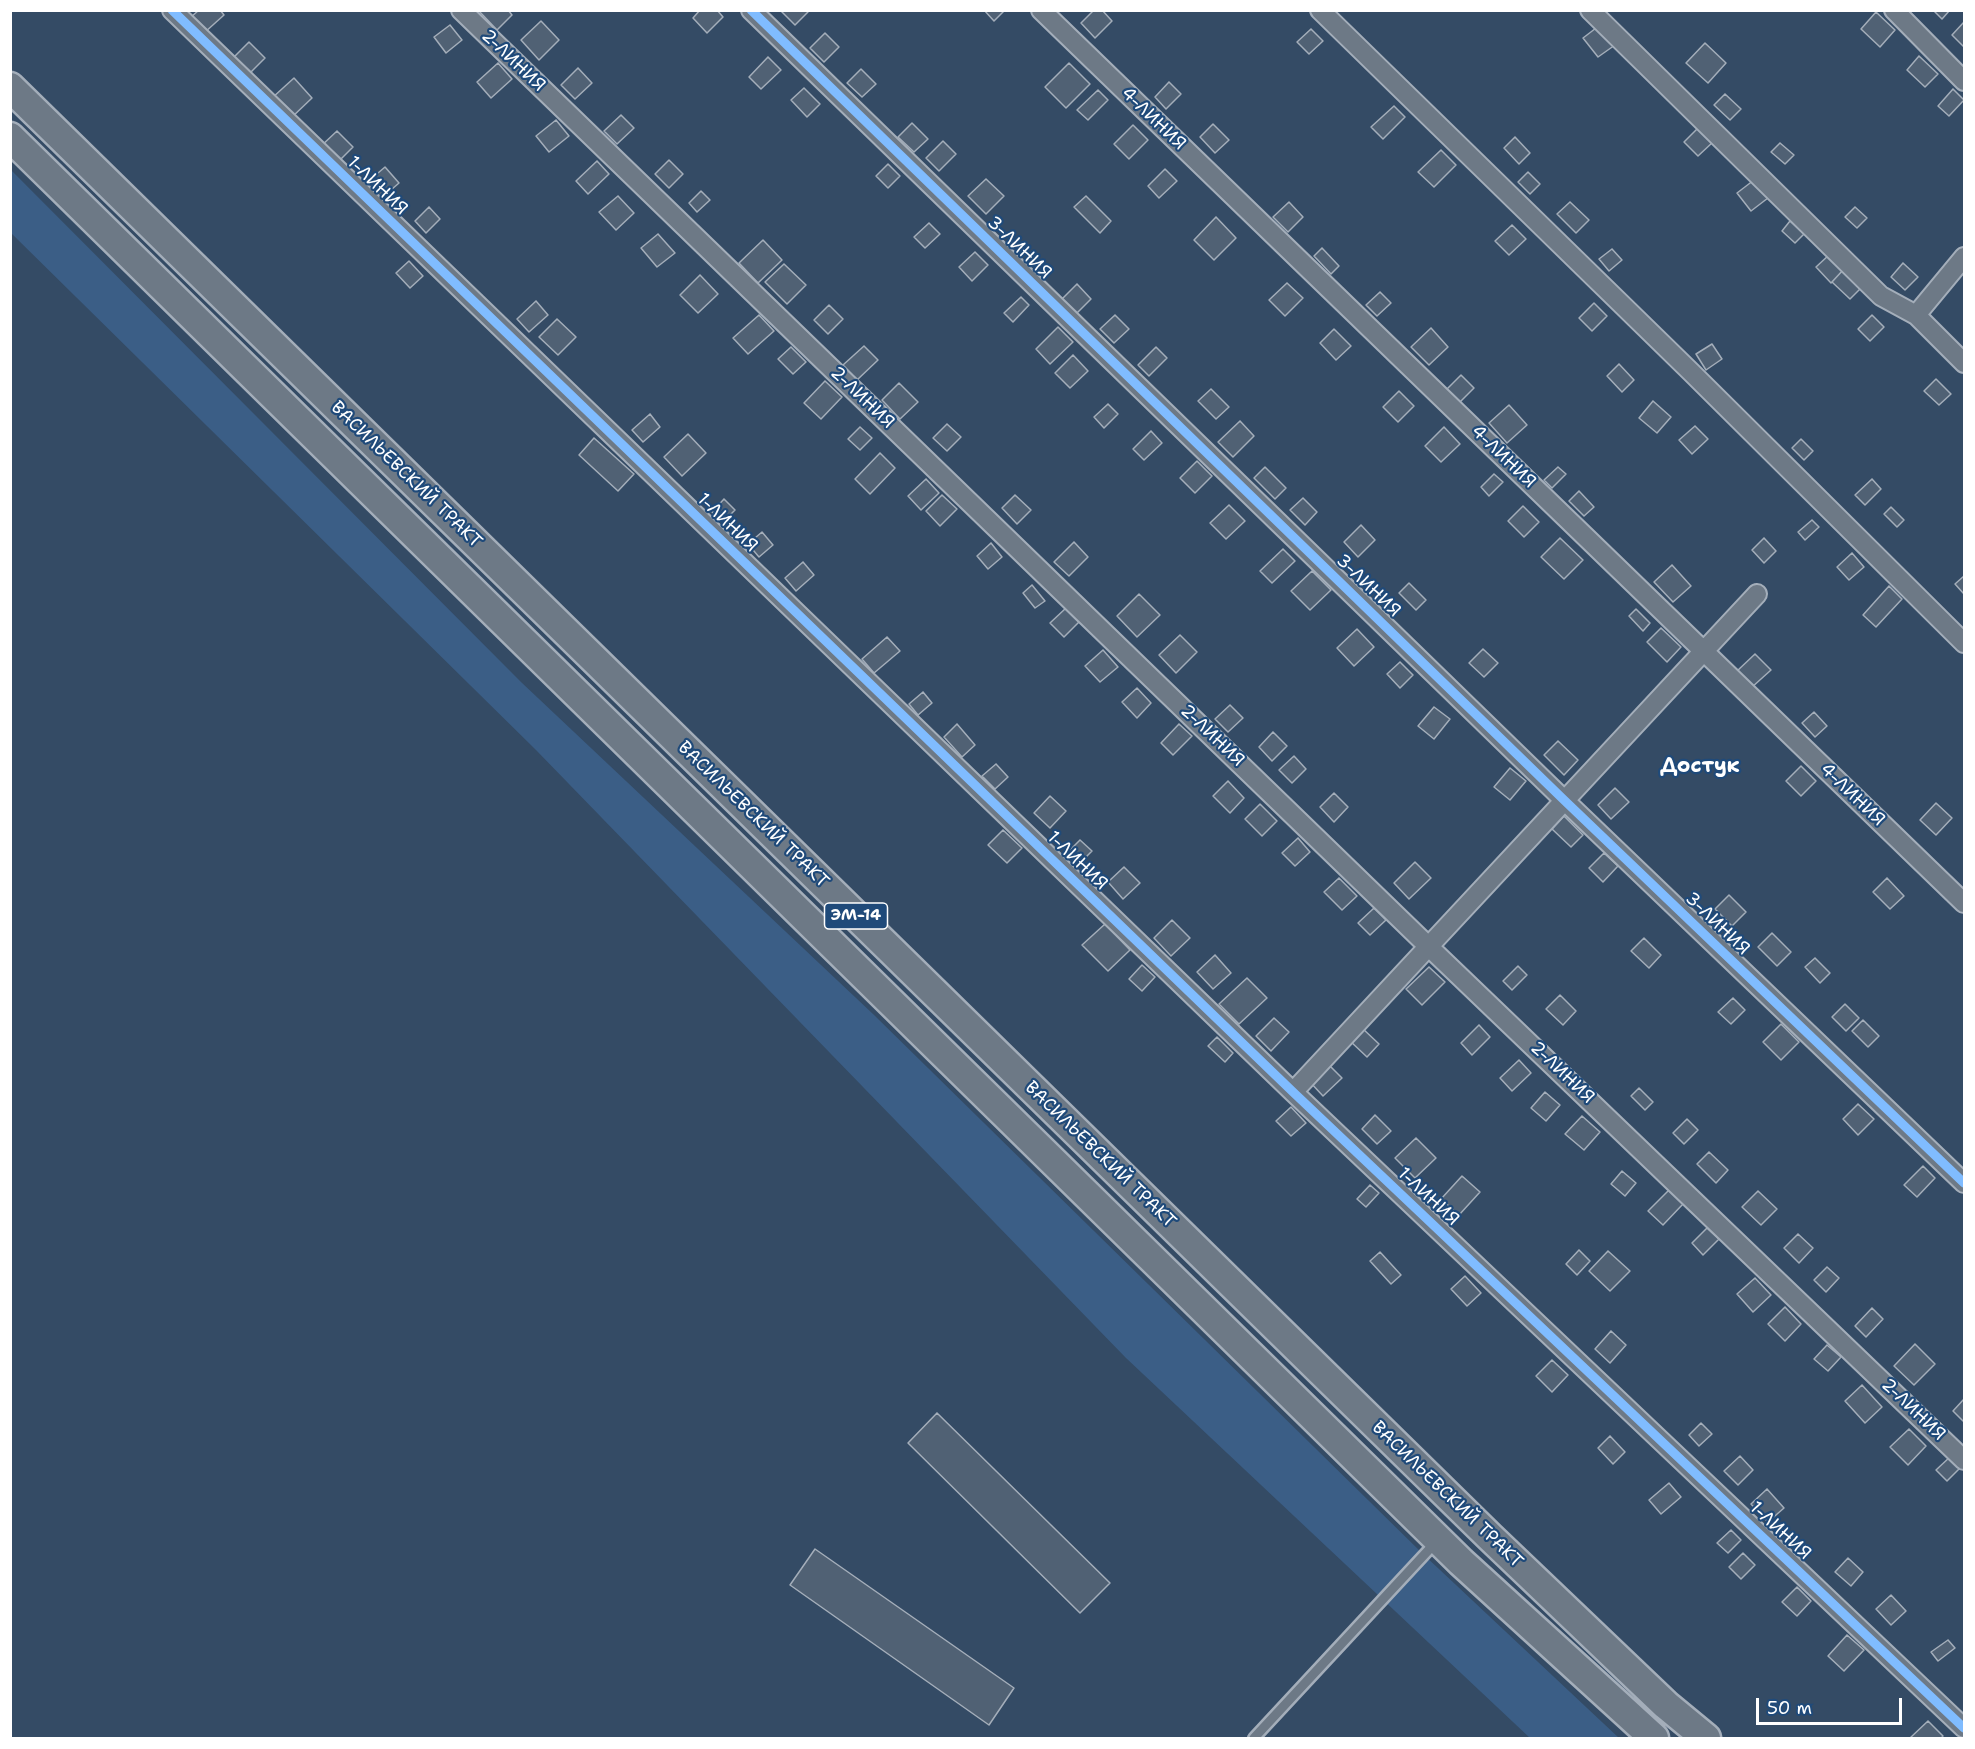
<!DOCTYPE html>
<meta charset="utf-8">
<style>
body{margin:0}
#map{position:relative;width:1975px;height:1749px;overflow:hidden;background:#344b65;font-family:"Shantell Sans",sans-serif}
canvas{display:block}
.frame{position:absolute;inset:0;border:12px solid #fff;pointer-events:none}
.scale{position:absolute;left:1756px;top:1698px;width:146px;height:27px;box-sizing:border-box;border:3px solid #fff;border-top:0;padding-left:8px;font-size:18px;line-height:21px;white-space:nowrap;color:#fff;-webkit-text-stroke:4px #1f4a7a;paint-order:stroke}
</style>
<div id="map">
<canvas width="1975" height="1749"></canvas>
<div class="frame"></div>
<div class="scale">50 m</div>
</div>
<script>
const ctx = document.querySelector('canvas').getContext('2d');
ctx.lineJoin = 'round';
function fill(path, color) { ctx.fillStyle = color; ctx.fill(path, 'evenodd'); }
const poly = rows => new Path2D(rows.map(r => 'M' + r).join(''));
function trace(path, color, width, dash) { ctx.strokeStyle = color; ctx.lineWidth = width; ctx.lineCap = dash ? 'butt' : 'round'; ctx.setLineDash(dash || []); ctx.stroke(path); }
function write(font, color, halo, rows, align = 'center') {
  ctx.font = font + ' "Shantell Sans",sans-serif'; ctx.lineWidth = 4.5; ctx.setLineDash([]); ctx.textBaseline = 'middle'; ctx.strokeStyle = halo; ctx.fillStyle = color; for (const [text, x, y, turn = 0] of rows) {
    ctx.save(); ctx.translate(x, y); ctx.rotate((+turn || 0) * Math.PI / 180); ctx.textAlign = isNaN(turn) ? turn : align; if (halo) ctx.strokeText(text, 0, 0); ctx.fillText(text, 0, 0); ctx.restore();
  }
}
const green = poly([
 [10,169,521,682,873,1014,1423,1554,1619,1738,1530,1738,1126,1358,536,750,11,233]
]);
const building = poly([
 [199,10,220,10,224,15,204,33,190,18,199,10],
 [478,10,508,10,512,15,497,30,478,10],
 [700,10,717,10,723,17,707,33,693,18,700,10],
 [780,10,807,10,808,12,795,25,780,10],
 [984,10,1005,10,994,21,984,10],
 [1094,10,1102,10,1112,21,1095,38,1081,23,1094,10],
 [1933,10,1950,10,1942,19,1933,10],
 [1876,12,1895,30,1880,47,1861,29,1876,12],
 [541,21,559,40,539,60,521,40,541,21],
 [1964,22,1964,47,1952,35,1964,22],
 [450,25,462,40,446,53,434,37,450,25],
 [1600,25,1615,45,1598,57,1583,38,1600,25],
 [1311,29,1323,41,1309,54,1297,42,1311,29],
 [825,33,839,47,824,62,810,48,825,33],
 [249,42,265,58,246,77,229,62,249,42],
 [1705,43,1726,63,1708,83,1686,63,1705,43],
 [1919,56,1938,74,1925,87,1907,70,1919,56],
 [768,57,781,70,761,89,749,77,768,57],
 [498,63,512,79,491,98,477,82,498,63],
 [1069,63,1090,84,1066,108,1045,87,1069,63],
 [578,68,592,83,575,99,561,85,578,68],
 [861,69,876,84,862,97,847,83,861,69],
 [294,78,312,98,291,118,272,98,294,78],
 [1169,82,1181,94,1166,109,1155,97,1169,82],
 [804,88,820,104,807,117,791,100,804,88],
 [1953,89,1964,100,1949,116,1938,106,1953,89],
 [1098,90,1108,100,1088,120,1077,110,1098,90],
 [1725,94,1741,109,1730,120,1714,105,1725,94],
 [1394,106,1405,117,1383,139,1371,127,1394,106],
 [621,115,634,128,617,144,604,131,621,115],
 [556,120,569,136,549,152,536,136,556,120],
 [912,123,928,139,914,152,898,137,912,123],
 [1213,124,1229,140,1215,153,1200,137,1213,124],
 [1133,125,1148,140,1129,159,1114,144,1133,125],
 [1699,127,1713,142,1698,156,1684,142,1699,127],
 [337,131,353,147,337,163,320,147,337,131],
 [1515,137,1530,153,1519,164,1504,148,1515,137],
 [943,141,956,154,939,171,926,158,943,141],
 [1780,143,1794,155,1785,164,1771,152,1780,143],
 [1441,150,1456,165,1434,187,1418,172,1441,150],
 [669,160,683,174,669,188,655,174,669,160],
 [597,161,609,174,588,194,576,181,597,161],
 [888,164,900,176,888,188,876,176,888,164],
 [385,167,399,183,377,202,363,186,385,167],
 [1165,169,1177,181,1159,198,1148,186,1165,169],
 [1528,172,1540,184,1530,194,1518,182,1528,172],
 [986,179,1004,196,986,214,968,196,986,179],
 [1754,180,1768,198,1751,211,1737,193,1754,180],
 [701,191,710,200,697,212,689,203,701,191],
 [618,196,634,213,616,230,599,212,618,196],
 [1086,196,1111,221,1100,233,1074,207,1086,196],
 [1289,202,1303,217,1288,232,1273,217,1289,202],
 [1570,202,1589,220,1576,233,1557,214,1570,202],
 [429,207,440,219,426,233,415,221,429,207],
 [1855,207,1867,218,1857,228,1845,217,1855,207],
 [1216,217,1236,238,1214,260,1194,240,1216,217],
 [1790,221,1804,234,1795,243,1782,231,1790,221],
 [929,223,940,234,925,248,914,237,929,223],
 [1512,225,1526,239,1509,255,1495,241,1512,225],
 [658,234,675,253,657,267,641,248,658,234],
 [763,240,782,260,758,283,739,263,763,240],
 [1322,248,1339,266,1331,274,1314,256,1322,248],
 [1612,249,1622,260,1609,271,1599,259,1612,249],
 [975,252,988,265,972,281,959,267,975,252],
 [1830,254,1844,269,1831,283,1816,267,1830,254],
 [409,261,423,276,410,288,396,273,409,261],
 [1903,263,1918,277,1905,290,1891,277,1903,263],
 [784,264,806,285,787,304,765,282,784,264],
 [1844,269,1862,287,1850,299,1832,282,1844,269],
 [700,275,718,294,698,313,680,295,700,275],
 [1287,283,1303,298,1285,316,1269,300,1287,283],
 [1077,284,1091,299,1076,314,1062,299,1077,284],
 [1380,292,1391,303,1377,316,1366,305,1380,292],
 [1021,297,1029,305,1013,322,1004,313,1021,297],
 [536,301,548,315,529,332,517,319,536,301],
 [1594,303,1607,316,1592,331,1579,318,1594,303],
 [829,305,843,319,828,334,814,320,829,305],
 [759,315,774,331,748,354,733,338,759,315],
 [1115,315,1129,329,1114,343,1100,329,1115,315],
 [1872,315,1884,327,1870,341,1858,329,1872,315],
 [557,319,576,337,558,355,539,337,557,319],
 [1058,327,1073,342,1050,364,1036,349,1058,327],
 [1431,328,1448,347,1429,365,1411,347,1431,328],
 [1334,329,1351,346,1336,360,1320,343,1334,329],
 [1712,344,1722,359,1706,370,1696,354,1712,344],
 [864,346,878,360,857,380,843,365,864,346],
 [791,347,806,362,793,374,778,359,791,347],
 [1156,347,1167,358,1149,376,1138,365,1156,347],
 [1073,355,1088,371,1070,388,1055,373,1073,355],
 [1619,364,1634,380,1622,392,1607,376,1619,364],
 [1461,375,1474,388,1460,402,1447,389,1461,375],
 [1936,379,1951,394,1939,405,1924,391,1936,379],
 [825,381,842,397,821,419,804,403,825,381],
 [899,383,918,402,900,419,882,400,899,383],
 [1211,389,1229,407,1216,419,1198,401,1211,389],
 [1399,391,1414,406,1398,422,1383,407,1399,391],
 [1653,401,1671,417,1657,433,1639,418,1653,401],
 [1108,404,1118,414,1104,428,1094,417,1108,404],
 [1509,405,1527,425,1507,443,1489,423,1509,405],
 [650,414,660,427,643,442,632,430,650,414],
 [1240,421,1254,436,1233,457,1218,442,1240,421],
 [947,424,961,437,947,451,933,438,947,424],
 [1695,426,1708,439,1692,454,1679,440,1695,426],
 [860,427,872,438,860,450,848,439,860,427],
 [1444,427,1460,444,1441,462,1425,446,1444,427],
 [1151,431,1162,443,1144,460,1133,449,1151,431],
 [688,434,706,453,682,476,664,457,688,434],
 [594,438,634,474,618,491,579,455,594,438],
 [1801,439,1813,451,1804,460,1792,448,1801,439],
 [880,453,895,468,870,494,855,479,880,453],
 [1197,461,1212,476,1195,493,1180,478,1197,461],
 [1265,467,1286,488,1275,499,1254,478,1265,467],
 [1558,467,1566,474,1552,488,1544,480,1558,467],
 [1494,474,1503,482,1489,496,1481,487,1494,474],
 [926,479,939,493,921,510,908,496,926,479],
 [1872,479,1881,489,1865,505,1855,495,1872,479],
 [1579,491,1594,507,1584,516,1569,501,1579,491],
 [942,495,957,509,940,526,926,511,942,495],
 [1015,495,1031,510,1017,524,1002,508,1015,495],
 [1303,498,1317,512,1305,525,1290,510,1303,498],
 [724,499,735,510,723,522,712,512,724,499],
 [1229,505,1245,521,1226,539,1210,523,1229,505],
 [1523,506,1539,522,1524,537,1508,521,1523,506],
 [1891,507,1904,520,1897,527,1884,514,1891,507],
 [1812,520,1819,527,1805,540,1798,532,1812,520],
 [1361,525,1375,540,1358,557,1344,542,1361,525],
 [762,532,773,545,759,557,748,544,762,532],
 [1560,538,1583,560,1564,579,1541,557,1560,538],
 [1764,538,1776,551,1764,563,1752,550,1764,538],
 [1074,542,1088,557,1069,576,1054,562,1074,542],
 [991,543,1002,557,988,569,977,556,991,543],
 [1283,549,1295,561,1272,583,1260,571,1283,549],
 [1852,553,1864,567,1849,580,1837,567,1852,553],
 [803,562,814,575,796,591,785,578,803,562],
 [1672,565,1691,586,1673,602,1654,582,1672,565],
 [1312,571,1331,590,1310,610,1291,591,1312,571],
 [1964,576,1964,594,1955,584,1964,576],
 [1409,583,1426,600,1416,610,1399,593,1409,583],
 [1032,585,1045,601,1035,608,1023,593,1032,585],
 [1889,586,1902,599,1876,627,1863,615,1889,586],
 [1139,594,1160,615,1137,637,1117,616,1139,594],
 [1066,608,1079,622,1064,637,1050,623,1066,608],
 [1636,609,1650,623,1643,631,1629,616,1636,609],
 [1661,628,1681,647,1667,662,1647,642,1661,628],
 [1357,629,1374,647,1354,666,1337,648,1357,629],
 [1180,635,1197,652,1176,673,1159,655,1180,635],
 [887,637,900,651,874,673,862,659,887,637],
 [1483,649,1498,663,1484,677,1469,663,1483,649],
 [1103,650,1118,667,1100,682,1085,666,1103,650],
 [1755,654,1771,670,1751,688,1736,672,1755,654],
 [1400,662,1413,675,1400,688,1387,674,1400,662],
 [1137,688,1151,703,1137,718,1122,702,1137,688],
 [923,692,932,703,918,715,909,704,923,692],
 [1230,705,1243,718,1228,732,1215,719,1230,705],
 [1434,707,1450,719,1434,739,1418,726,1434,707],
 [1814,712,1827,726,1815,737,1802,723,1814,712],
 [957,724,975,745,962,757,944,737,957,724],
 [1179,724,1192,736,1173,755,1161,743,1179,724],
 [1273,732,1287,746,1272,761,1259,747,1273,732],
 [1558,741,1578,760,1564,775,1544,755,1558,741],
 [1294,756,1306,769,1292,783,1279,770,1294,756],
 [996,764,1008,777,995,789,982,776,996,764],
 [1801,766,1816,781,1801,796,1786,781,1801,766],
 [1510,768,1526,781,1510,800,1494,787,1510,768],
 [1228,781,1244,798,1230,813,1213,796,1228,781],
 [1615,788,1629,802,1611,819,1598,805,1615,788],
 [1334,793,1348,807,1334,822,1320,807,1334,793],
 [1050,796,1066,811,1050,828,1034,813,1050,796],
 [1936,803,1952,818,1936,835,1920,820,1936,803],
 [1260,804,1277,821,1262,836,1245,819,1260,804],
 [1564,816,1583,835,1571,847,1552,829,1564,816],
 [1003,830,1022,848,1007,863,988,845,1003,830],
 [1298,838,1310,852,1295,866,1282,853,1298,838],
 [1080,840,1092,851,1080,863,1069,851,1080,840],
 [1604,853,1618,866,1603,882,1589,868,1604,853],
 [1415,862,1431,878,1409,899,1394,883,1415,862],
 [1124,867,1140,883,1123,899,1108,882,1124,867],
 [1339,878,1357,896,1342,910,1324,892,1339,878],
 [1887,878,1904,896,1890,909,1873,892,1887,878],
 [1729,895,1746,912,1732,926,1715,909,1729,895],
 [1374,908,1386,920,1370,935,1358,923,1374,908],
 [1172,920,1190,938,1171,956,1154,938,1172,920],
 [1105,924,1130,950,1108,971,1082,945,1105,924],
 [1772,933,1791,952,1777,966,1758,947,1772,933],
 [1644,938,1661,955,1649,968,1631,951,1644,938],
 [1215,955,1231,973,1213,989,1197,972,1215,955],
 [1815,958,1830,973,1820,983,1805,967,1815,958],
 [1142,965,1155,977,1142,991,1129,979,1142,965],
 [1518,966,1527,975,1512,990,1503,981,1518,966],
 [1429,967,1445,982,1422,1005,1406,989,1429,967],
 [1247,978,1267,998,1239,1024,1219,1004,1247,978],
 [1560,995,1576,1011,1563,1025,1546,1009,1560,995],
 [1733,998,1745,1010,1731,1024,1718,1012,1733,998],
 [1845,1004,1859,1018,1846,1031,1832,1017,1845,1004],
 [1274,1018,1289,1032,1271,1051,1256,1036,1274,1018],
 [1863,1020,1879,1036,1868,1047,1852,1031,1863,1020],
 [1781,1024,1799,1042,1781,1060,1763,1042,1781,1024],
 [1479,1025,1490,1037,1472,1055,1461,1043,1479,1025],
 [1361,1027,1379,1044,1367,1057,1349,1040,1361,1027],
 [1217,1037,1233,1053,1225,1062,1208,1046,1217,1037],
 [1519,1060,1531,1073,1512,1091,1500,1078,1519,1060],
 [1328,1064,1342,1078,1323,1096,1310,1082,1328,1064],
 [1639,1088,1653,1102,1645,1110,1631,1096,1639,1088],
 [1545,1092,1560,1105,1546,1121,1531,1108,1545,1092],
 [1858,1104,1874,1119,1858,1135,1843,1119,1858,1104],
 [1291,1107,1306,1123,1291,1136,1276,1121,1291,1107],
 [1375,1115,1391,1131,1377,1144,1362,1129,1375,1115],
 [1582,1116,1600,1132,1584,1150,1565,1134,1582,1116],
 [1687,1119,1698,1130,1684,1144,1673,1133,1687,1119],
 [1416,1138,1436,1158,1415,1178,1395,1158,1416,1138],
 [1709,1152,1728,1170,1716,1183,1697,1164,1709,1152],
 [1923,1166,1935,1178,1917,1197,1904,1185,1923,1166],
 [1622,1171,1636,1183,1625,1196,1611,1184,1622,1171],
 [1462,1176,1480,1192,1459,1215,1441,1199,1462,1176],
 [1370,1185,1379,1193,1366,1207,1357,1199,1370,1185],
 [1669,1190,1683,1204,1663,1225,1648,1211,1669,1190],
 [1758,1191,1777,1209,1761,1225,1742,1207,1758,1191],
 [1707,1228,1719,1239,1703,1255,1692,1243,1707,1228],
 [1798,1234,1813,1248,1799,1263,1784,1248,1798,1234],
 [1579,1250,1590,1261,1577,1275,1566,1264,1579,1250],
 [1608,1251,1630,1271,1610,1291,1589,1271,1608,1251],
 [1380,1252,1401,1275,1391,1284,1370,1261,1380,1252],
 [1827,1267,1839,1278,1826,1292,1814,1280,1827,1267],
 [1465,1276,1481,1293,1467,1306,1451,1289,1465,1276],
 [1755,1278,1771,1295,1753,1312,1737,1294,1755,1278],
 [1785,1307,1801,1324,1785,1341,1768,1324,1785,1307],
 [1872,1308,1883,1319,1866,1337,1855,1326,1872,1308],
 [1611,1331,1626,1345,1610,1363,1595,1349,1611,1331],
 [1915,1344,1935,1364,1914,1385,1894,1366,1915,1344],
 [1827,1345,1841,1357,1828,1371,1814,1359,1827,1345],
 [1552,1360,1568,1375,1552,1392,1536,1376,1552,1360],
 [1862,1385,1882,1407,1865,1423,1845,1401,1862,1385],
 [1964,1399,1964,1420,1963,1421,1953,1411,1964,1399],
 [937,1413,1110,1583,1080,1613,908,1443,937,1413],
 [1701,1423,1712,1434,1699,1446,1689,1435,1701,1423],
 [1909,1429,1926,1446,1908,1465,1890,1447,1909,1429],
 [1610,1436,1625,1452,1613,1464,1598,1448,1610,1436],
 [1740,1456,1753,1470,1738,1485,1724,1471,1740,1456],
 [1951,1456,1961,1467,1947,1481,1936,1470,1951,1456],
 [1669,1483,1681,1497,1661,1514,1649,1500,1669,1483],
 [1767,1489,1784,1508,1768,1522,1751,1504,1767,1489],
 [1731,1530,1741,1540,1728,1553,1717,1543,1731,1530],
 [815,1549,1014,1688,989,1725,790,1585,815,1549],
 [1743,1553,1755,1565,1741,1579,1729,1567,1743,1553],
 [1848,1558,1863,1572,1851,1586,1835,1572,1848,1558],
 [1797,1587,1811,1601,1797,1616,1782,1602,1797,1587],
 [1891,1595,1906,1611,1891,1625,1876,1609,1891,1595],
 [1847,1635,1864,1650,1844,1671,1828,1656,1847,1635],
 [1948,1640,1955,1648,1938,1661,1931,1652,1948,1640],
 [1928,1721,1943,1736,1941,1738,1910,1738,1928,1721]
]);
const service = poly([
 [1254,1738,1437,1541]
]);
const minor = poly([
 [172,10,1293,1092,1964,1728],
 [461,10,1428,946,1964,1460],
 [751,10,1564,800,1964,1183],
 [1041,10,1964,903],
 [1320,10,1691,372,1964,643],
 [1590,10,1881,296,1916,315,1964,363],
 [1894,10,1964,81],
 [1916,315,1964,257],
 [1293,1092,1757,594]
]);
const primary = poly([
 [10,87,1490,1537,1666,1705,1706,1738],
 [10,137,1461,1562,1654,1738]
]);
const cycleway = poly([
 [172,10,1293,1092,1964,1728],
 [751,10,1564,800,1964,1183]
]);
const shields = [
 [856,916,63]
];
const shieldNames = [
 ["ЭМ-14",856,916]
];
const streetNames = [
 ["2-ЛИНИЯ",513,61,44],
 ["4-ЛИНИЯ",1153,119,44],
 ["1-ЛИНИЯ",377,186,44],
 ["3-ЛИНИЯ",1019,248,44],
 ["2-ЛИНИЯ",862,398,44],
 ["4-ЛИНИЯ",1503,457,44],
 ["ВАСИЛЬЕВСКИЙ ТРАКТ",406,475,44],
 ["1-ЛИНИЯ",727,523,44],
 ["3-ЛИНИЯ",1368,586,44],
 ["2-ЛИНИЯ",1212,736,44],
 ["4-ЛИНИЯ",1852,795,44],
 ["ВАСИЛЬЕВСКИЙ ТРАКТ",753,815,44],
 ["1-ЛИНИЯ",1077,861,44],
 ["3-ЛИНИЯ",1717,924,44],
 ["2-ЛИНИЯ",1562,1073,44],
 ["ВАСИЛЬЕВСКИЙ ТРАКТ",1100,1155,44],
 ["1-ЛИНИЯ",1428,1197,43],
 ["2-ЛИНИЯ",1913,1410,44],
 ["ВАСИЛЬЕВСКИЙ ТРАКТ",1447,1495,44],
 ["1-ЛИНИЯ",1780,1531,43]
];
const quarterNames = [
 ["Достук",1700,767]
];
fill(green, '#3b5e86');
fill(building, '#506174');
trace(building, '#a4aeba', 1.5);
trace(service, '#a4aeba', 14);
trace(minor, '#a4aeba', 22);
trace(primary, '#a4aeba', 33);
trace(service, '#6d7986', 9);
trace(minor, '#6d7986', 18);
trace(primary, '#6d7986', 28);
trace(cycleway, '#80bcff', 9);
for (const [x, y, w] of shields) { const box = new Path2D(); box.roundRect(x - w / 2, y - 13, w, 26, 4.5); ctx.fillStyle = '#1f4a7a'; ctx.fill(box); trace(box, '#fff', 1.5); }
write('bold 16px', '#fff', null, shieldNames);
write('18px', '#fff', '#1f4a7a', streetNames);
write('bold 21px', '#fff', '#1f4a7a', quarterNames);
</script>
